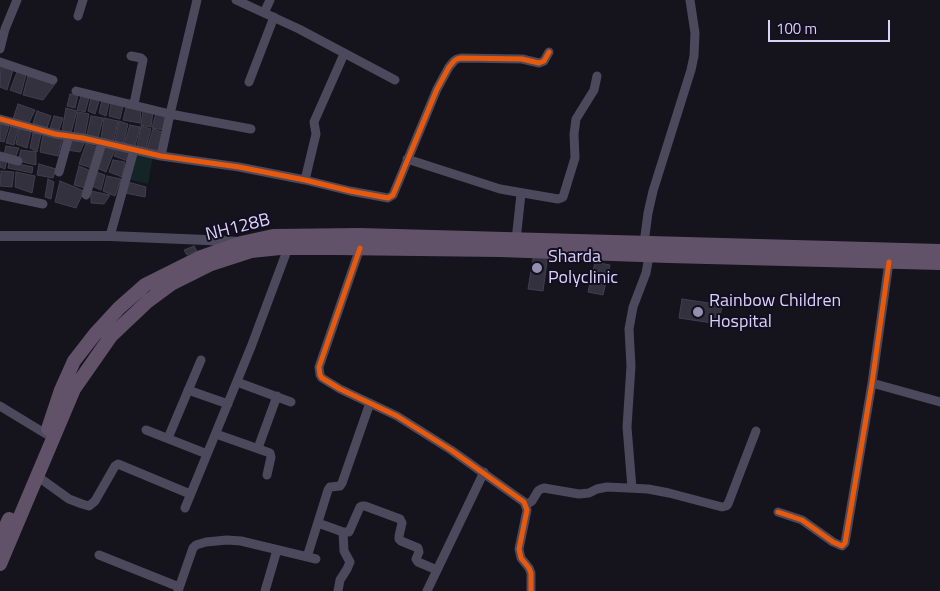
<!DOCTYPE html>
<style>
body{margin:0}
#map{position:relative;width:940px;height:591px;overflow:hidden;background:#15131c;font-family:"Titillium Web",sans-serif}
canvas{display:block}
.scale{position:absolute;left:768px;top:20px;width:122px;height:22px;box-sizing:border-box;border:2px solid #d9d2fb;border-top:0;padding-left:6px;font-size:15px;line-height:18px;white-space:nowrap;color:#d9d2fb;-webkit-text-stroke:4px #130f20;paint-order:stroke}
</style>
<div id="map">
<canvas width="940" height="591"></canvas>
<div class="scale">100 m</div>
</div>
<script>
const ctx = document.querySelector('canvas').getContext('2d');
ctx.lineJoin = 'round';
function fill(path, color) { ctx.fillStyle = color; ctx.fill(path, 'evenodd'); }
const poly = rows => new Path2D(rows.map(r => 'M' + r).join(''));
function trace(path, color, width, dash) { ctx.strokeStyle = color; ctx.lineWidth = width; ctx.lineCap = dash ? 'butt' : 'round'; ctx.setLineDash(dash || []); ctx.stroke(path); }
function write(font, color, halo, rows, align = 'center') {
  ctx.font = font + ' "Titillium Web",sans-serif'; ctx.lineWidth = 4; ctx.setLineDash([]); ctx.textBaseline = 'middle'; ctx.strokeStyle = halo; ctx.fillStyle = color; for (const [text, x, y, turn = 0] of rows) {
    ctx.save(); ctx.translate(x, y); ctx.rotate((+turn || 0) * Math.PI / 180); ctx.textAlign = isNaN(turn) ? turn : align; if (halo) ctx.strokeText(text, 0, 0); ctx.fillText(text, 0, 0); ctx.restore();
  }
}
const green = poly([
 [136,153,153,157,148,184,128,179]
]);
const building = poly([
 [1,65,13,70,7,90,0,87,1,65],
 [17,72,26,75,21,94,10,90,17,72],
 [28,76,55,84,43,100,23,95,28,76],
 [70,94,78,95,75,108,67,106,70,94],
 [81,96,89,98,85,112,77,110,81,96],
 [91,98,99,101,95,114,88,111,91,98],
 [102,100,109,103,106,116,99,113,102,100],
 [111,102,123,106,120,119,109,116,111,102],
 [18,104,35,110,29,123,13,119,18,104],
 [66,108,77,111,71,133,62,131,66,108],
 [126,108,141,109,140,123,123,120,126,108],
 [37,111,51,116,47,128,33,123,37,111],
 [143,111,153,112,151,127,141,125,143,111],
 [78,112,89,114,85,135,74,133,78,112],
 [156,113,167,116,164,130,152,128,156,113],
 [54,116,63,118,59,130,50,128,54,116],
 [91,116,103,118,98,138,87,135,91,116],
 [104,118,118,121,113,143,101,138,104,118],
 [119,121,128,124,123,144,115,142,119,121],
 [0,124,9,126,4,142,0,141,0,124],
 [130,125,140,127,135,146,124,144,130,125],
 [11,126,18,128,14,145,6,143,11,126],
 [141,126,151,129,146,148,137,146,141,126],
 [19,129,31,131,27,148,16,144,19,129],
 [153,129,165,133,160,151,147,149,153,129],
 [33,133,41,134,37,152,30,148,33,133],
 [43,134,63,137,58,156,40,152,43,134],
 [70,139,85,141,80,152,67,150,70,139],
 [86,144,99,148,92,168,79,164,86,144],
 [6,146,19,148,15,158,4,155,6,146],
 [104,146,115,149,106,172,97,168,104,146],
 [117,148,132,151,128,161,114,156,117,148],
 [21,150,36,152,36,165,18,161,21,150],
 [0,158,7,159,5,169,0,167,0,158],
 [113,160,125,162,122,177,109,172,113,160],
 [9,162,33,167,32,173,8,168,9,162],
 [39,164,56,169,53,178,37,175,39,164],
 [79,166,91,171,85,188,74,185,79,166],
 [1,171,14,172,12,187,0,186,1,171],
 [16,172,35,176,32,193,15,187,16,172],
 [96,172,105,175,101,190,92,186,96,172],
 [107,176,121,179,115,196,103,191,107,176],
 [48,179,54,182,51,199,45,197,48,179],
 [60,181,84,191,76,208,55,202,60,181],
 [128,182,146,187,145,197,125,193,128,182],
 [91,191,110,195,104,204,91,203,91,191],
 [194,246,197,251,187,255,184,250,194,246],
 [534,253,548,255,543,291,528,289,534,253],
 [595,262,610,265,603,295,588,292,595,262],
 [682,299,722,305,719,324,679,318,682,299]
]);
const minor = poly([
 [236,0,299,29,395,80],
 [264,13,270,0],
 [78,16,83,0],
 [0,49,5,29,17,0],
 [131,56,141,58,143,60,134,104],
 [0,62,53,80],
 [249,82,274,17],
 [76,91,170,114,251,129],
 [0,119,55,134,83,138,161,156,239,167,305,180,350,191,388,198,393,195,437,89,449,67,454,61,457,59,461,58,522,59,539,63,544,61,549,52],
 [0,156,18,161],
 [161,156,170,114,197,0],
 [407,159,500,189,558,199,561,198,563,197,575,158,574,134,576,119,594,90,597,76],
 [59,172,69,136],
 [305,180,316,134,314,122,344,54],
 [0,195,43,204],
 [86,195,102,143],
 [110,236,134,150],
 [516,240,521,194],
 [644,243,648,213,653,191,691,70,694,56,695,33,690,0],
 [360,248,319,367,320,375,322,378,340,389,397,416,451,450,524,502,527,510,519,549,521,558,529,568,531,573,531,591],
 [237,382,291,402],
 [872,383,940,402],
 [188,390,228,404],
 [0,406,46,434],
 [146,430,207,454],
 [216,434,270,453,271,457,267,475],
 [168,438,201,360],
 [258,448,277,396],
 [37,476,69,499,82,504,89,506,95,501,115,466,118,464,190,494],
 [632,488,627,427,631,366,629,329,633,307,646,273,649,256],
 [526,505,532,501,538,491,541,489,544,488,579,494,589,493,597,489,607,487,648,489,669,493,722,507,726,506,728,504,756,431],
 [185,508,251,347,288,248],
 [778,512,802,520,833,542,842,546,845,543,872,383,889,262],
 [318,523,343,532,349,532,360,507,362,506,365,506,400,519,402,523,399,536,399,539,401,541,418,548,419,552,416,559,418,562,437,570],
 [99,555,179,587],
 [307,557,328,490,330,487,340,486,342,483,370,403],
 [178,591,193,548,196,545,206,542,227,540,241,541,316,559],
 [265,591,277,550],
 [338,591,340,580,347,569,350,562,344,551,343,532],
 [427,591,484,472]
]);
const tertiary = poly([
 [0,236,110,236,206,240,239,242]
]);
const trunk = poly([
 [48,429,61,390,74,361,95,334,119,308,145,285,201,257,241,243,273,236,360,235,940,251],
 [0,539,9,519],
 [0,564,74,389,111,336,148,301,171,284,211,264,251,251,280,248,336,248,500,250,669,256,940,263]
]);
const cycleway = poly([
 [0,119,55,134,83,138,161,156,239,167,305,180,350,191,388,198,393,195,437,89,449,67,454,61,457,59,461,58,522,59,539,63,544,61,549,52],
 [360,248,319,367,320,375,322,378,340,389,397,416,451,450,524,502,527,510,519,549,521,558,529,568,531,573,531,591],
 [778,512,802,520,833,542,842,546,845,543,872,383,889,262]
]);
const markers = [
 [537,268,6,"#948fad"],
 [698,312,6,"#948fad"]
];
const streetNames = [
 ["NH128B",238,228,-14]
];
const poiNames = [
 ["Sharda",548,258],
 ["Polyclinic",548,279],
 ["Rainbow Children",709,302],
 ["Hospital",709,323]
];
fill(green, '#132527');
fill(building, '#33313e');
trace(building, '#423e4f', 1);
trace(minor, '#4b495b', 9);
trace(tertiary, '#4b495b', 10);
trace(trunk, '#625269', 14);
trace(cycleway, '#e8590c', 5);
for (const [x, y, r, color] of markers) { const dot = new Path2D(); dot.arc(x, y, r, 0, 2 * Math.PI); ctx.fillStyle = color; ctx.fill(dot); trace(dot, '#130f20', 2); }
write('18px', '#d9d2fb', '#130f20', streetNames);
write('18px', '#d9d2fb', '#130f20', poiNames, 'left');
</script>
